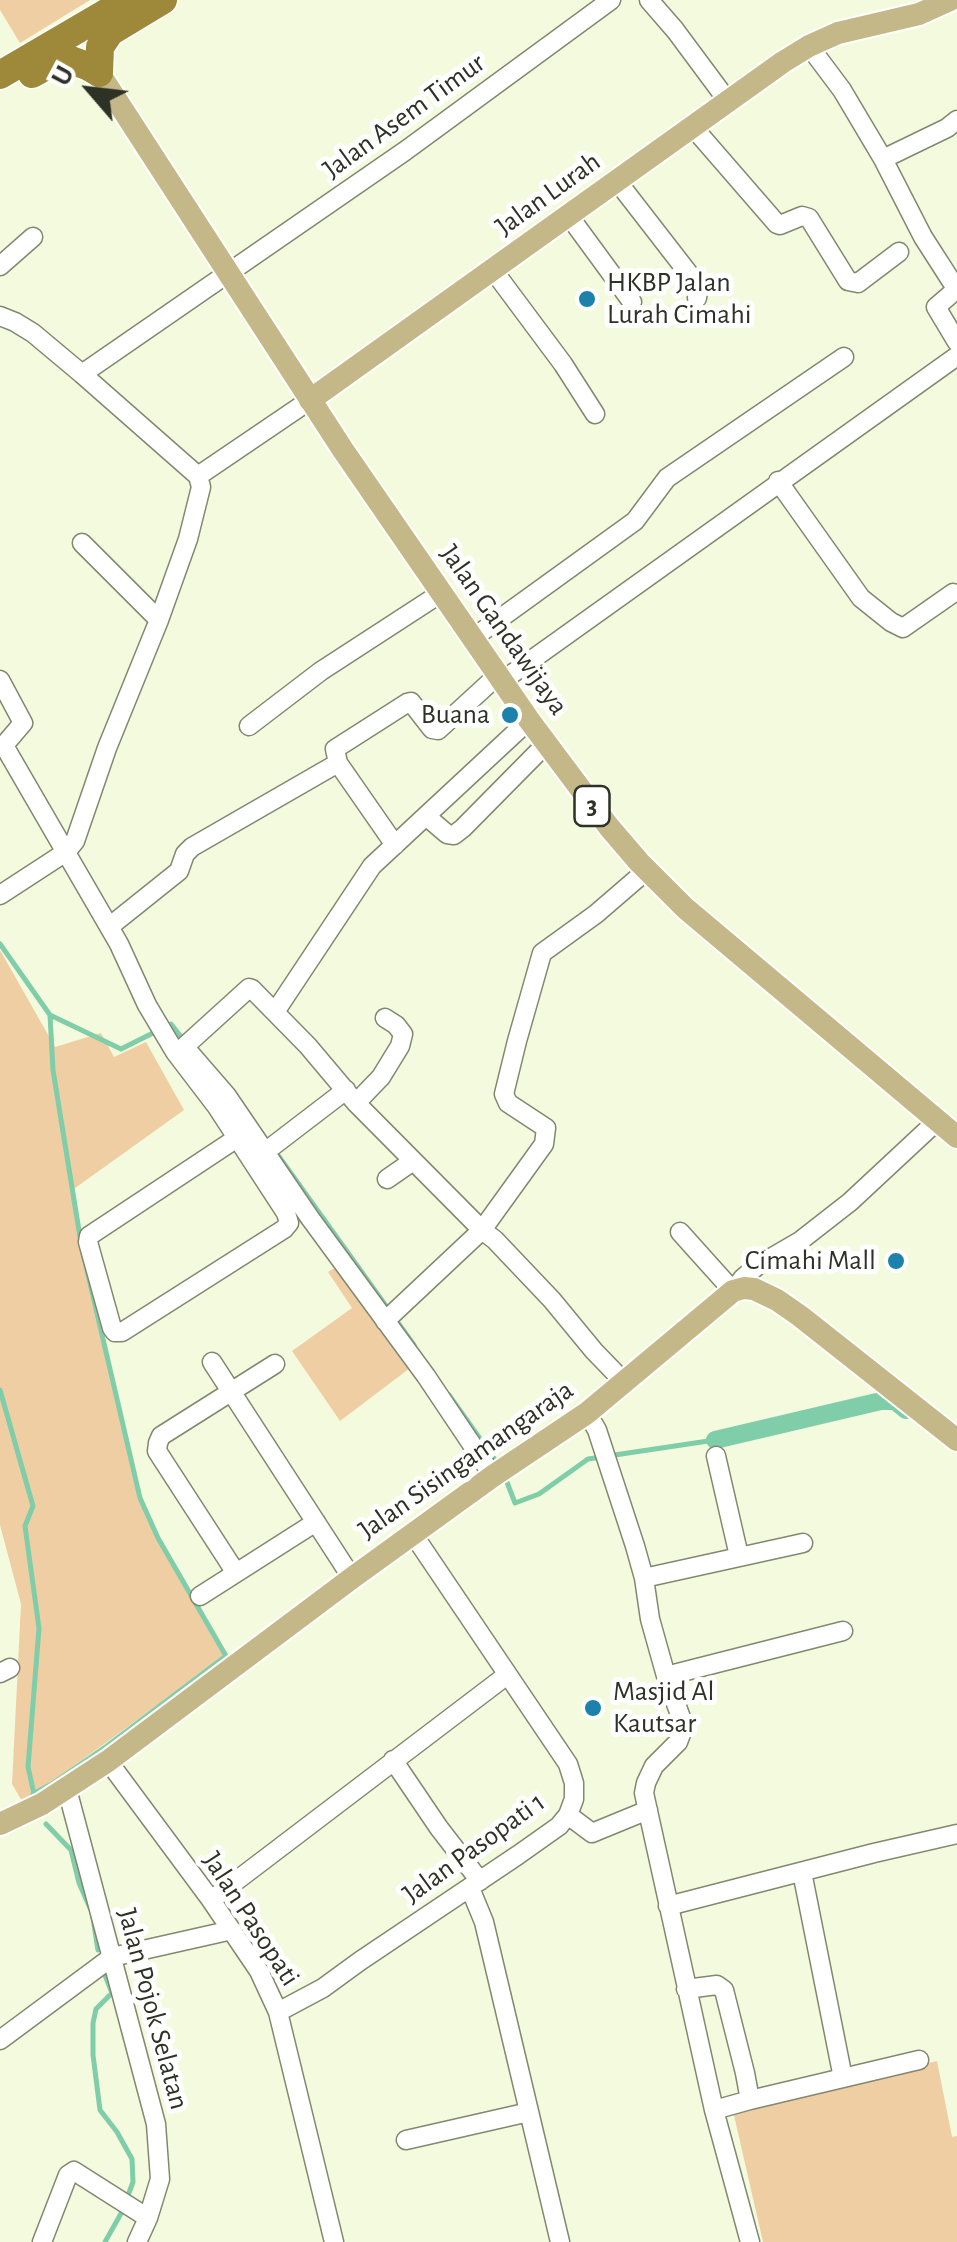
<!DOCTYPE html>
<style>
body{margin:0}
#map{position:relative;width:957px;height:2242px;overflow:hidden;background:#f4fade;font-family:"Alegreya Sans",sans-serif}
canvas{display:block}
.north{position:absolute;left:40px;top:40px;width:100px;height:100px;-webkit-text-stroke:8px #fff;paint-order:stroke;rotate:298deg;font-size:28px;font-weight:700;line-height:40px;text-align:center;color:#2e3126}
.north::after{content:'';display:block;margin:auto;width:35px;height:45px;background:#2e3126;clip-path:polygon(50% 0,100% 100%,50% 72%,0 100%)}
</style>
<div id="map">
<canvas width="957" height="2242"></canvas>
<div class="north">U</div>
</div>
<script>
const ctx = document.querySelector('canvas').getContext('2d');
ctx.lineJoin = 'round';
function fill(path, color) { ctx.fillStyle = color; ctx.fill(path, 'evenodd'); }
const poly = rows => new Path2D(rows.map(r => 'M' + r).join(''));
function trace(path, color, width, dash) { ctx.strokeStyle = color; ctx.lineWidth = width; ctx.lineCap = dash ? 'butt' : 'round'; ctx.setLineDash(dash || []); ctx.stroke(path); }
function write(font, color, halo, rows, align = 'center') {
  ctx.font = font + ' "Alegreya Sans",sans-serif'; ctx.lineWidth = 10; ctx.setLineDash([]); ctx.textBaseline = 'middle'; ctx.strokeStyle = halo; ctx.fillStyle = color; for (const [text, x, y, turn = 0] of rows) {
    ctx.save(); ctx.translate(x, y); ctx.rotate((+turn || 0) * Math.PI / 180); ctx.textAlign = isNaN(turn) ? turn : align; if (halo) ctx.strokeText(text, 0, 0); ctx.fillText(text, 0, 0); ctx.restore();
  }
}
const green = poly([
 [0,0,90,0,20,43,0,10],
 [0,950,55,1047,101,1033,114,1057,146,1042,184,1110,71,1191,89,1288,120,1406,140,1498,158,1539,225,1656,23,1803,12,1784,21,1604,0,1525],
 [341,1264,414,1365,340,1421,292,1351,352,1308,328,1272],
 [937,2061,952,2137,957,2136,957,2242,763,2242,733,2111]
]);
const stream = poly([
 [0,944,50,1015,53,1070,81,1243],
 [50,1015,121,1049,155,1032],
 [165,1027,171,1024,185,1042],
 [275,1151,414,1345],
 [0,1390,33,1506,25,1526,39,1628,28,1767,34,1794],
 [449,1395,498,1464],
 [505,1477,515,1503,539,1494,588,1459,715,1440],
 [33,1794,52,1784,107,1746,226,1656,158,1538,140,1498,83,1253],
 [46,1824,71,1850,79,1883,90,1908],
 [93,1918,98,1950],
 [105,1975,112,1993,96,2009,93,2023,93,2055,100,2110,117,2132,132,2159,133,2182,127,2198],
 [105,2242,123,2210]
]);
const canal = poly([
 [715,1440,881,1401,895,1401,906,1410]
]);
const minor = poly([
 [649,0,675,30,727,100],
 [809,46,842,90,883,159,923,237,957,290],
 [692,126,777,224,780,225,802,216,809,218,848,281,858,283,899,252],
 [883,159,947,128,957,120],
 [617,181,696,283,698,291,697,298],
 [569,216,632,302],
 [0,266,33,237],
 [493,270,563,364,595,414],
 [957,289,936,307,957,342],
 [0,316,15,322,33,333,82,374,198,476,201,487,188,539,159,620,107,748,75,841,66,852,0,895],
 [82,374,405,151,611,0],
 [198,476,310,400],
 [778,481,861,598,891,622,903,628,953,593],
 [82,543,159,620],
 [473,638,635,521,667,478,844,357],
 [0,680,23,723,6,743,6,749,119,944,147,1005,175,1052,217,1107,286,1213,289,1223,284,1229,122,1332,115,1332,112,1328,88,1242,89,1236,237,1138],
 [502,681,957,356],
 [249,726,321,671,441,593],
 [426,816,447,834,454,835,463,828,546,744],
 [395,845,338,763,335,749,407,703,411,702,432,729,438,730,498,675],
 [109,927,179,871,185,854,192,847,338,763],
 [275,1012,372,866,529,720],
 [184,1047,249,988,252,989,308,1046,356,1103,482,1230,495,1240,552,1300,594,1351,625,1383],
 [188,1051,227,1096,310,1218,426,1376,493,1476],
 [356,1103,381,1077,400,1046,403,1034,396,1025,385,1018],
 [265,1152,346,1090],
 [387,1179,413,1161],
 [680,1232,733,1291,743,1278,757,1266,800,1241,850,1202,937,1121],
 [385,1321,482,1230,544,1144,546,1128,508,1103,504,1094,517,1041,542,953,596,914,647,870],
 [212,1362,352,1578],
 [587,1413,597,1430,635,1546,644,1578,650,1619,666,1676,684,1726,678,1742,654,1766,646,1783,644,1793,714,2110,750,2242],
 [716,1456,739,1556],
 [236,1573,157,1451,158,1443,161,1436,275,1364],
 [644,1578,803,1543],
 [200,1596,316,1522],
 [0,1673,10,1668],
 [666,1676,843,1631],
 [393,1760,439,1828,480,1881],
 [108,1761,211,1900,259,1971,278,2012,334,2242],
 [67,1789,156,2124,160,2179,148,2218,137,2242],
 [568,1815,592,1833,648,1810],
 [802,1872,843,2078],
 [470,1888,484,1922,560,2242],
 [211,1900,507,1675],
 [668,1906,874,1853,957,1834],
 [686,1989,717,1985,724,1990,745,2073,750,2100,714,2110],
 [278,2012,323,1988,360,1961,518,1855,559,1826,568,1815,574,1799,574,1783,568,1764,413,1534],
 [0,2040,112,1957,232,1930],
 [750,2100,919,2060],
 [406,2140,529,2112],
 [42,2242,68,2175,74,2171,148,2218]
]);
const major = poly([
 [99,73,343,450,529,720,609,827,639,862,685,908,957,1137],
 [310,400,783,62,809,46,838,33,919,14,950,0],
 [0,1824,42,1804,108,1761,352,1578,493,1476,587,1413,733,1291,744,1288,754,1289,777,1300,800,1316,957,1440]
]);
const highway = poly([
 [99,73,100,47,110,32,163,0],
 [32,74,57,60,68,59,87,66,99,73],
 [0,75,128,0]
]);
const markers = [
 [587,299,10,"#1c82ac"],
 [510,715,10,"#1c82ac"],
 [896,1261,10,"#1c82ac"],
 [593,1708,10,"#1c82ac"]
];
const shields = [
 [592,806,35]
];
const shieldNames = [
 ["3",592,806]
];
const streetNames = [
 ["Jalan Asem Timur",404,116,-36],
 ["Jalan Lurah",548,194,-36],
 ["Jalan Gandawijaya",504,630,55],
 ["Jalan Sisingamangaraja",466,1460,-35],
 ["Jalan Pasopati 1",474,1848,-36],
 ["Jalan Pasopati",251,1919,57],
 ["Jalan Pojok Selatan",153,2009,75]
];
const poiNames = [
 ["HKBP Jalan",607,283],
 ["Lurah Cimahi",607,315],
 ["Buana",490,715,"right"],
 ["Cimahi Mall",876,1261,"right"],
 ["Masjid Al",613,1692],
 ["Kautsar",613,1724]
];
fill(green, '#f0cea4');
trace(stream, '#80cdaa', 5);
trace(canal, '#80cdaa', 18);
trace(minor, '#82886f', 21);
trace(major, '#fff', 26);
trace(highway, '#fff', 31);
trace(minor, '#fff', 18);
trace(major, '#c4b888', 22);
trace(highway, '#9d8939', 28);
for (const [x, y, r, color] of markers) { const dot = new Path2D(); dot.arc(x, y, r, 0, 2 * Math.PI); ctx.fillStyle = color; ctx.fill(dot); trace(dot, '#fff', 4); }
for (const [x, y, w] of shields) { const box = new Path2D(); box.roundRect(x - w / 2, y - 20, w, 40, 8); ctx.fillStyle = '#fff'; ctx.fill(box); trace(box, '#2e3126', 2.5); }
write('bold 25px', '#2e3126', null, shieldNames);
write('28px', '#2e3126', '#fff', streetNames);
write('28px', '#2e3126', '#fff', poiNames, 'left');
</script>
